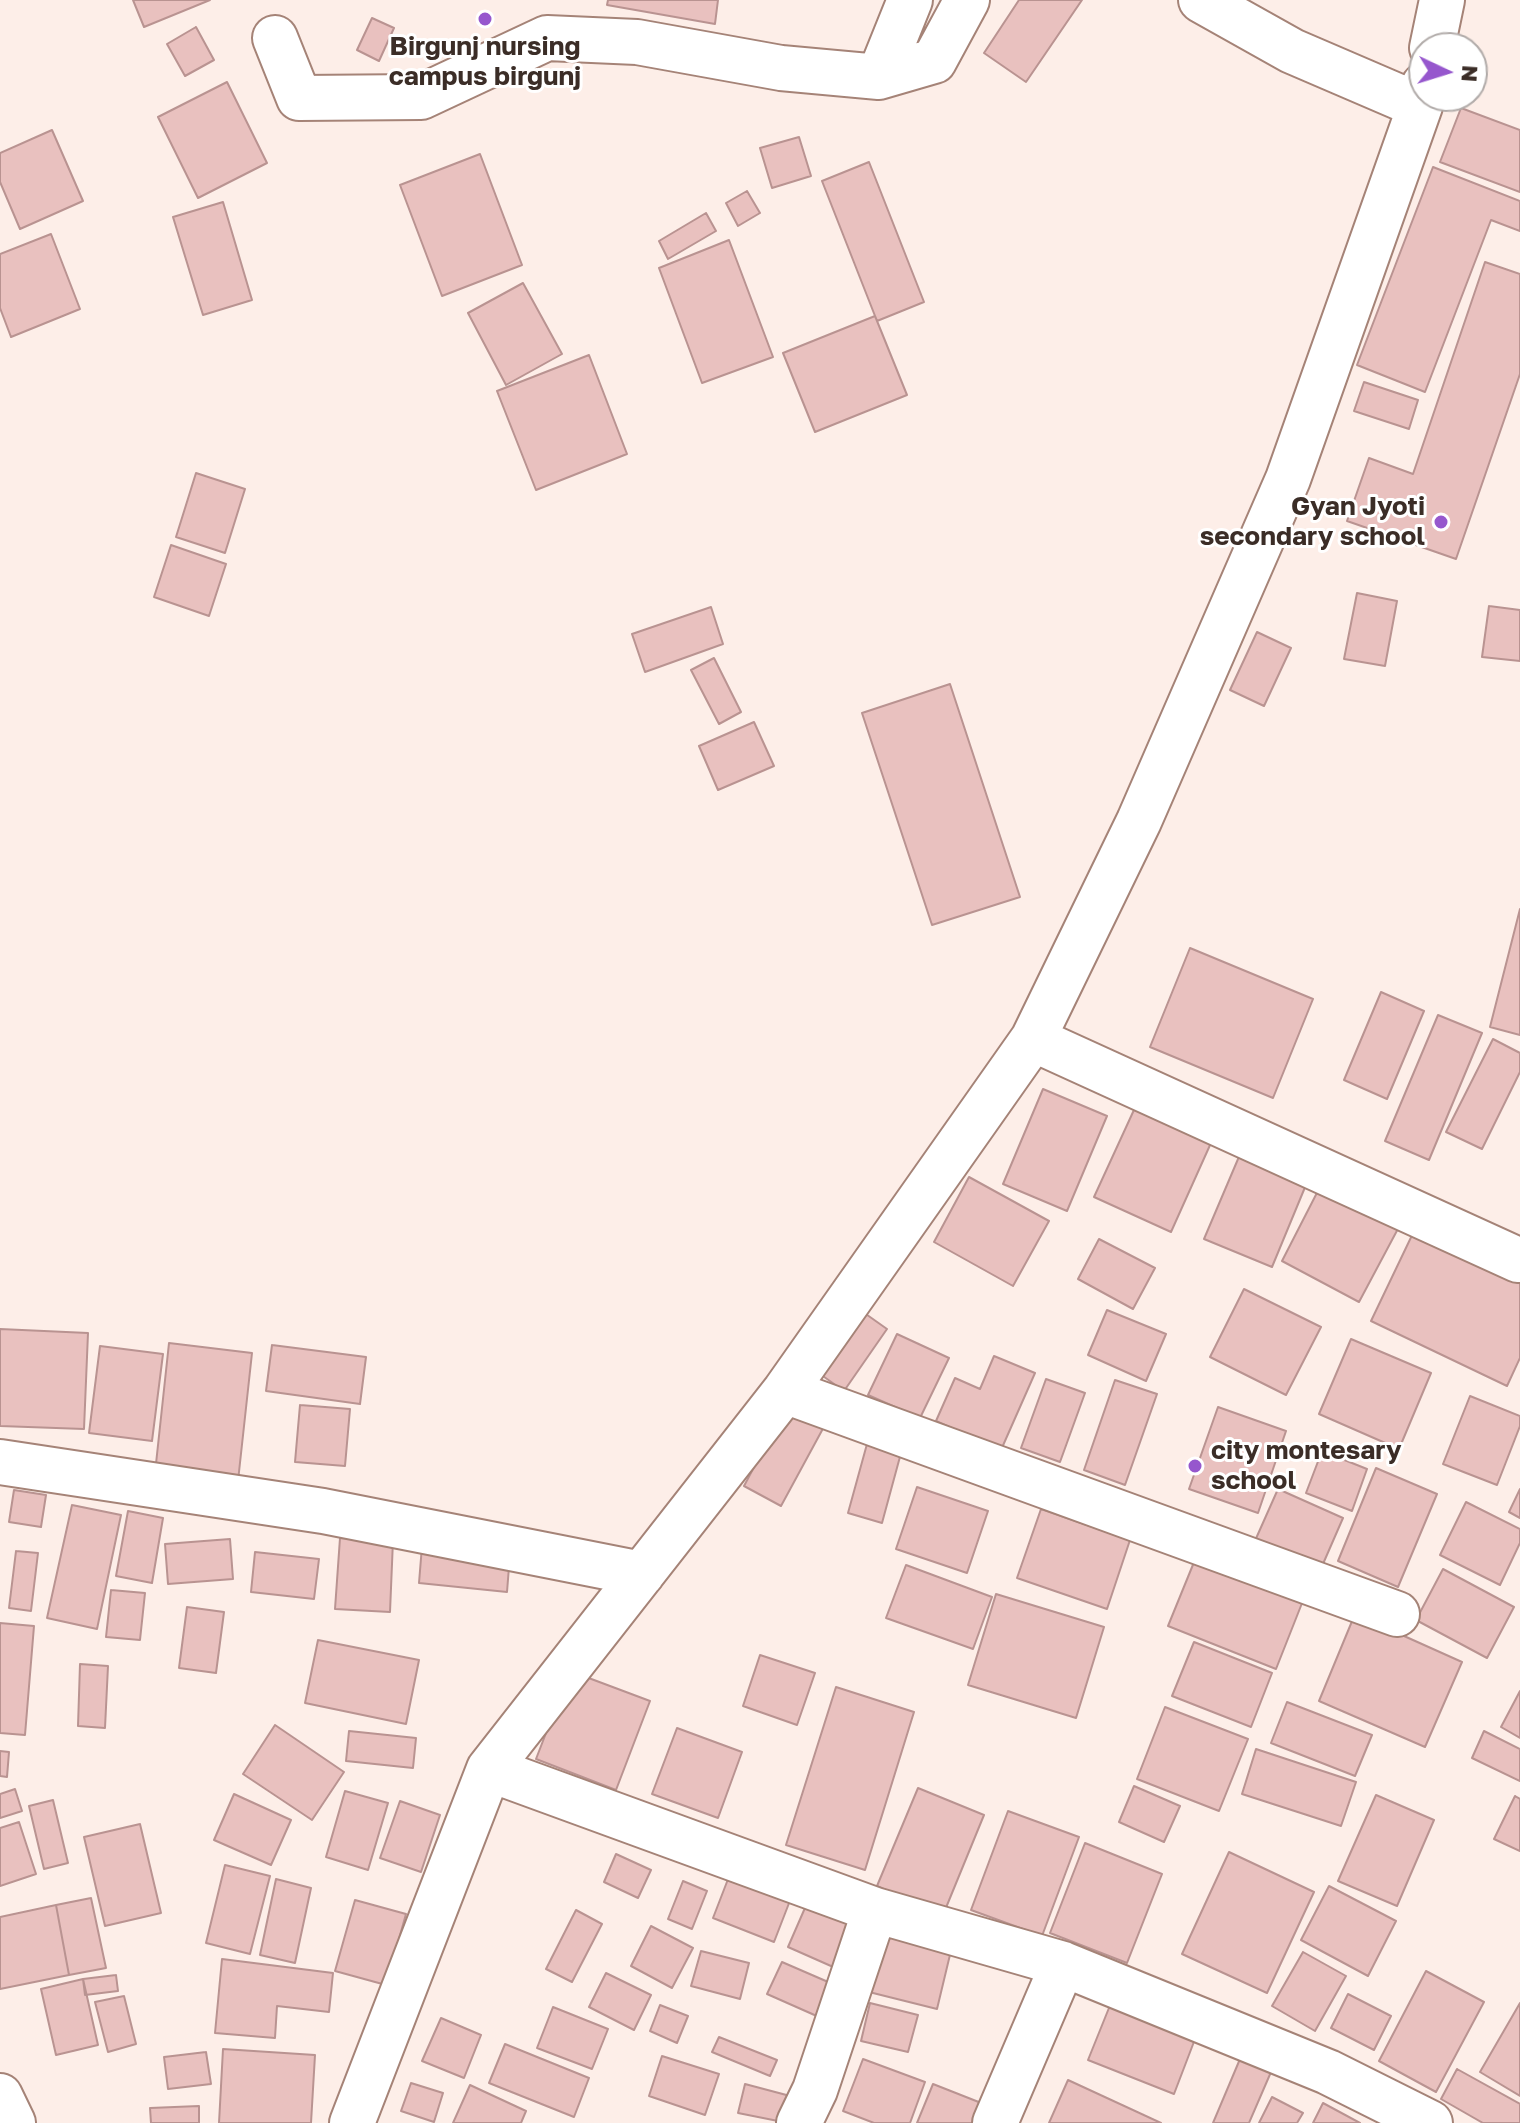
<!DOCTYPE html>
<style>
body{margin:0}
#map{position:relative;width:1520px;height:2123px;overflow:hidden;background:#fdeee8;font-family:"Golos Text",sans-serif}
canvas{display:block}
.north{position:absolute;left:1408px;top:32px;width:80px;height:80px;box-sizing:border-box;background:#fff;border:2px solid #b1aba9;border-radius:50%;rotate:94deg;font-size:22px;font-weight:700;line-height:32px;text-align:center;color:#3b2d27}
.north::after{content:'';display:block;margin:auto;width:28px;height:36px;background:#9657cd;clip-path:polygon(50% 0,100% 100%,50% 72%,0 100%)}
</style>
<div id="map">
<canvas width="1520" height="2123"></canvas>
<div class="north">N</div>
</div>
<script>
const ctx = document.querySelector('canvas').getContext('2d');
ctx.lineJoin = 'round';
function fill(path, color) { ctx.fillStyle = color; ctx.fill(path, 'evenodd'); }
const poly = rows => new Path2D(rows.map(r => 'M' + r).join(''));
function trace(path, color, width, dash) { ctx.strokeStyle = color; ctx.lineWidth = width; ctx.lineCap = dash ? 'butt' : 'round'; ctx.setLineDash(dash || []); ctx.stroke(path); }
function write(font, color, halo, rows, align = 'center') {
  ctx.font = font + ' "Golos Text",sans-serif'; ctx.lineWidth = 6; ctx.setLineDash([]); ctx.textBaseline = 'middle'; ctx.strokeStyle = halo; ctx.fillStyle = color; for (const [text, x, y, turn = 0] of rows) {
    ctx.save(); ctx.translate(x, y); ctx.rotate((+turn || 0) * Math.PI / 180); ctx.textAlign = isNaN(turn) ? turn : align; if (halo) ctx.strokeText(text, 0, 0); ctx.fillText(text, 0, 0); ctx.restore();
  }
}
const building = poly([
 [133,0,210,0,144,27,133,0],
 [608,0,718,0,715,24,607,5,608,0],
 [1019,0,1082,0,1026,82,984,53,1019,0],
 [372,18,394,28,379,61,357,50,372,18],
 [196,27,214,60,185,76,167,44,196,27],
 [227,82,267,163,198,198,158,117,227,82],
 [1461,108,1520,130,1520,192,1440,162,1461,108],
 [52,130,83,201,20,229,0,182,0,153,52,130],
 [799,137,811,176,772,188,760,148,799,137],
 [480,154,522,265,442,296,400,185,480,154],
 [869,162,924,302,877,321,822,181,869,162],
 [1433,167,1520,201,1520,231,1491,220,1425,392,1357,365,1433,167],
 [747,191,760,213,738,226,726,203,747,191],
 [223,202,252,300,203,315,173,217,223,202],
 [706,213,716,231,668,259,659,241,706,213],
 [51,234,80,309,11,337,0,308,0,254,51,234],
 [729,240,773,357,702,383,659,268,729,240],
 [1485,262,1520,274,1520,374,1456,559,1347,521,1369,458,1413,474,1485,262],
 [523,283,562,354,506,385,468,313,523,283],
 [875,316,907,395,815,432,783,353,875,316],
 [589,355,627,454,536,490,497,391,589,355],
 [1364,382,1418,400,1409,429,1354,411,1364,382],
 [196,473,245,489,225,553,176,537,196,473],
 [171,545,226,564,209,616,154,597,171,545],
 [1357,593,1397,601,1385,666,1344,659,1357,593],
 [1489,606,1520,610,1520,661,1482,657,1489,606],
 [711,607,723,644,645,672,632,634,711,607],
 [1257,632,1291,648,1264,706,1230,690,1257,632],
 [714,658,741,712,719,724,691,670,714,658],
 [950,684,1020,897,932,925,862,713,950,684],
 [754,722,774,766,718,790,699,746,754,722],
 [1520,909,1520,1035,1490,1027,1520,909],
 [1190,948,1313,999,1273,1098,1150,1047,1190,948],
 [1381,992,1424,1011,1387,1099,1344,1080,1381,992],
 [1438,1015,1482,1033,1429,1160,1385,1141,1438,1015],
 [1493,1039,1520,1053,1520,1072,1482,1149,1446,1132,1493,1039],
 [1043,1089,1107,1116,1067,1211,1003,1184,1043,1089],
 [1139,1099,1215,1134,1171,1232,1094,1197,1139,1099],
 [1241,1152,1308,1180,1272,1267,1204,1239,1241,1152],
 [969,1177,1049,1221,1013,1286,934,1242,969,1177],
 [1322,1183,1400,1225,1359,1302,1282,1261,1322,1183],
 [1415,1229,1520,1279,1520,1358,1507,1386,1371,1321,1415,1229],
 [1099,1239,1155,1268,1133,1309,1078,1279,1099,1239],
 [1244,1289,1321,1327,1286,1395,1210,1357,1244,1289],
 [1107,1310,1166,1334,1146,1381,1088,1355,1107,1310],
 [863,1312,887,1329,844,1391,820,1374,863,1312],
 [0,1329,88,1333,84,1429,0,1426,0,1329],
 [897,1334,949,1358,920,1418,868,1395,897,1334],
 [1351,1339,1431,1373,1399,1449,1319,1414,1351,1339],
 [169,1343,252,1353,238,1481,155,1473,169,1343],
 [272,1345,366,1357,360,1404,266,1391,272,1345],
 [100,1346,163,1354,152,1441,89,1433,100,1346],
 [994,1356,1035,1373,1001,1450,936,1421,955,1378,980,1389,994,1356],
 [1046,1379,1085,1393,1060,1462,1021,1448,1046,1379],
 [1115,1380,1157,1394,1125,1485,1084,1470,1115,1380],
 [1470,1396,1520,1416,1520,1426,1497,1485,1443,1464,1470,1396],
 [788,1403,826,1423,781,1506,744,1486,788,1403],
 [300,1405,350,1409,345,1466,295,1462,300,1405],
 [1218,1407,1286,1431,1258,1513,1189,1489,1218,1407],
 [867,1444,901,1453,882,1523,848,1513,867,1444],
 [1322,1451,1367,1469,1352,1511,1306,1493,1322,1451],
 [1376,1468,1437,1494,1398,1587,1338,1561,1376,1468],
 [917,1487,988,1511,967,1573,896,1549,917,1487],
 [1278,1489,1343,1518,1316,1580,1250,1552,1278,1489],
 [1520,1489,1520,1518,1509,1512,1520,1489],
 [14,1490,46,1495,41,1527,9,1522,14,1490],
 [1466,1502,1520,1529,1520,1543,1500,1585,1440,1555,1466,1502],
 [72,1505,121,1515,97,1629,47,1618,72,1505],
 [1041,1509,1130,1540,1107,1609,1017,1578,1041,1509],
 [128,1511,163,1518,152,1583,116,1576,128,1511],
 [340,1538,393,1540,390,1612,335,1609,340,1538],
 [230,1539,233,1579,168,1584,165,1544,230,1539],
 [1201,1545,1308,1588,1276,1669,1168,1626,1201,1545],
 [422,1546,510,1554,507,1592,419,1583,422,1546],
 [16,1551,38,1553,31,1611,9,1608,16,1551],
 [255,1552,319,1559,314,1599,251,1592,255,1552],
 [906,1565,992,1597,973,1649,886,1618,906,1565],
 [1443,1569,1514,1607,1487,1658,1416,1620,1443,1569],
 [111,1590,145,1593,140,1640,106,1637,111,1590],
 [996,1594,1104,1627,1076,1718,968,1685,996,1594],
 [187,1607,224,1612,216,1673,179,1668,187,1607],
 [1355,1614,1462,1662,1425,1747,1319,1701,1355,1614],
 [0,1623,34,1626,25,1735,0,1733,0,1623],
 [318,1640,419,1660,406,1724,305,1703,318,1640],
 [1194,1642,1272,1673,1251,1727,1172,1696,1194,1642],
 [760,1655,815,1673,797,1725,743,1706,760,1655],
 [80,1664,108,1666,105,1728,78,1726,80,1664],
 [570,1671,650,1701,616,1790,536,1759,570,1671],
 [836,1687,914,1712,865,1870,786,1845,836,1687],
 [1520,1691,1520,1738,1501,1727,1520,1691],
 [1287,1702,1372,1735,1355,1776,1271,1743,1287,1702],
 [1165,1707,1248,1739,1219,1811,1137,1779,1165,1707],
 [275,1725,344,1772,312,1820,243,1774,275,1725],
 [677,1728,742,1752,718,1818,652,1794,677,1728],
 [349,1731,416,1738,413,1768,346,1761,349,1731],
 [1484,1731,1520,1749,1520,1781,1472,1758,1484,1731],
 [1256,1749,1356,1782,1341,1826,1242,1794,1256,1749],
 [0,1751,9,1752,7,1777,0,1776,0,1751],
 [1134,1786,1180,1806,1164,1842,1119,1822,1134,1786],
 [918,1788,984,1815,943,1915,877,1886,918,1788],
 [15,1789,22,1811,0,1818,0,1794,15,1789],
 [345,1791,388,1803,368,1870,326,1857,345,1791],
 [234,1794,291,1820,271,1865,214,1840,234,1794],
 [1376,1795,1434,1820,1397,1906,1338,1881,1376,1795],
 [1515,1796,1520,1799,1520,1851,1494,1839,1515,1796],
 [53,1800,68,1863,44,1869,29,1806,53,1800],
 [400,1801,440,1815,421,1872,380,1858,400,1801],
 [1008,1811,1079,1837,1042,1936,971,1910,1008,1811],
 [19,1822,36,1874,0,1886,0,1828,19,1822],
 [140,1824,161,1913,105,1926,84,1837,140,1824],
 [1085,1843,1162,1874,1127,1963,1050,1933,1085,1843],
 [1229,1852,1314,1892,1267,1993,1182,1954,1229,1852],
 [616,1854,651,1870,638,1898,604,1882,616,1854],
 [225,1865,270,1876,250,1954,206,1943,225,1865],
 [730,1874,791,1898,774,1942,713,1918,730,1874],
 [276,1879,311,1888,295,1963,260,1955,276,1879],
 [683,1881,707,1891,692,1929,668,1919,683,1881],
 [1329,1886,1396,1921,1368,1976,1301,1940,1329,1886],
 [91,1898,106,1968,69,1975,56,1905,91,1898],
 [355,1900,406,1914,386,1985,335,1971,355,1900],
 [808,1901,860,1924,840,1970,788,1947,808,1901],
 [56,1905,69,1975,0,1989,0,1917,56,1905],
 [576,1910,602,1924,572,1982,546,1969,576,1910],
 [882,1920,954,1938,937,2009,865,1991,882,1920],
 [651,1926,693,1948,672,1988,631,1966,651,1926],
 [701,1951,749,1963,740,1999,691,1986,701,1951],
 [1303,1952,1346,1976,1315,2031,1272,2006,1303,1952],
 [222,1959,333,1973,329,2012,277,2006,275,2038,215,2033,222,1959],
 [782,1962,842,1988,828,2021,767,1994,782,1962],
 [1426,1971,1484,2002,1436,2092,1379,2061,1426,1971],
 [606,1973,651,1995,634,2030,589,2007,606,1973],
 [116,1975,118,1991,85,1995,83,1979,116,1975],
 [83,1979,98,2045,56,2055,41,1989,83,1979],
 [1115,1993,1200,2026,1174,2094,1088,2060,1115,1993],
 [1348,1994,1391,2016,1374,2050,1331,2028,1348,1994],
 [124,1996,136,2044,108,2052,95,2002,124,1996],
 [870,2003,918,2015,908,2052,861,2041,870,2003],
 [1520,2003,1520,2096,1480,2072,1520,2003],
 [660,2005,688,2016,677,2043,650,2031,660,2005],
 [553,2007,608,2029,592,2069,537,2048,553,2007],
 [441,2018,481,2035,464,2078,422,2061,441,2018],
 [719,2037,777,2060,770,2076,712,2052,719,2037],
 [505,2044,589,2078,574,2117,489,2083,505,2044],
 [223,2049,315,2055,311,2123,219,2123,223,2049],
 [206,2052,211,2084,168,2089,164,2057,206,2052],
 [662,2056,719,2074,705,2115,649,2096,662,2056],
 [863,2059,925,2082,910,2123,874,2123,843,2111,863,2059],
 [1240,2059,1271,2072,1249,2123,1213,2123,1240,2059],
 [1457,2069,1520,2104,1520,2123,1483,2123,1441,2099,1457,2069],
 [1068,2080,1161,2123,1049,2123,1068,2080],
 [411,2083,443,2093,434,2122,401,2111,411,2083],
 [745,2084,794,2097,788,2123,738,2113,745,2084],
 [933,2084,999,2110,993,2123,917,2123,933,2084],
 [470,2085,526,2111,521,2123,453,2123,470,2085],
 [1272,2097,1303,2113,1297,2123,1259,2123,1272,2097],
 [1323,2103,1360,2123,1313,2123,1323,2103],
 [199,2106,199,2123,151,2123,150,2108,199,2106]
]);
const minor = poly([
 [1201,0,1292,51,1420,106],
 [275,38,299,98,421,97,547,38,637,42,781,68,879,77,934,61,967,0],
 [1432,48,1442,0],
 [879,77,910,0],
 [1033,1039,1518,1260],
 [785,1391,1397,1614],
 [0,1462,323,1511,642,1574],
 [489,1769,875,1910,1063,1964,1328,2072,1430,2123],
 [352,2123,489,1769,785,1391,1033,1039,1139,821,1288,479,1420,106,1424,85],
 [799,2123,815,2090,875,1910],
 [995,2123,1063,1964]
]);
const major = poly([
 [0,2096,13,2123]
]);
const markers = [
 [485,19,8,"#9657cd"],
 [1441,522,8,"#9657cd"],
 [1195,1466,8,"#9657cd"]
];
const poiNames = [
 ["Birgunj nursing",485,47],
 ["campus birgunj",485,77],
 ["Gyan Jyoti",1425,507,"right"],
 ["secondary school",1425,537,"right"],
 ["city montesary",1211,1451,"left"],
 ["school",1211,1481,"left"]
];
fill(building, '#e9c1bf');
trace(building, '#b99391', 2);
trace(minor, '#a58377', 48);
trace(major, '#a58377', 48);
trace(minor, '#fff', 44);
trace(major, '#fff', 44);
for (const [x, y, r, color] of markers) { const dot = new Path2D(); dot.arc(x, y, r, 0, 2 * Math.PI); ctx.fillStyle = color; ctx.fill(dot); trace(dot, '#fff', 3); }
write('bold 26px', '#3b2d27', '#fff', poiNames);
</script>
